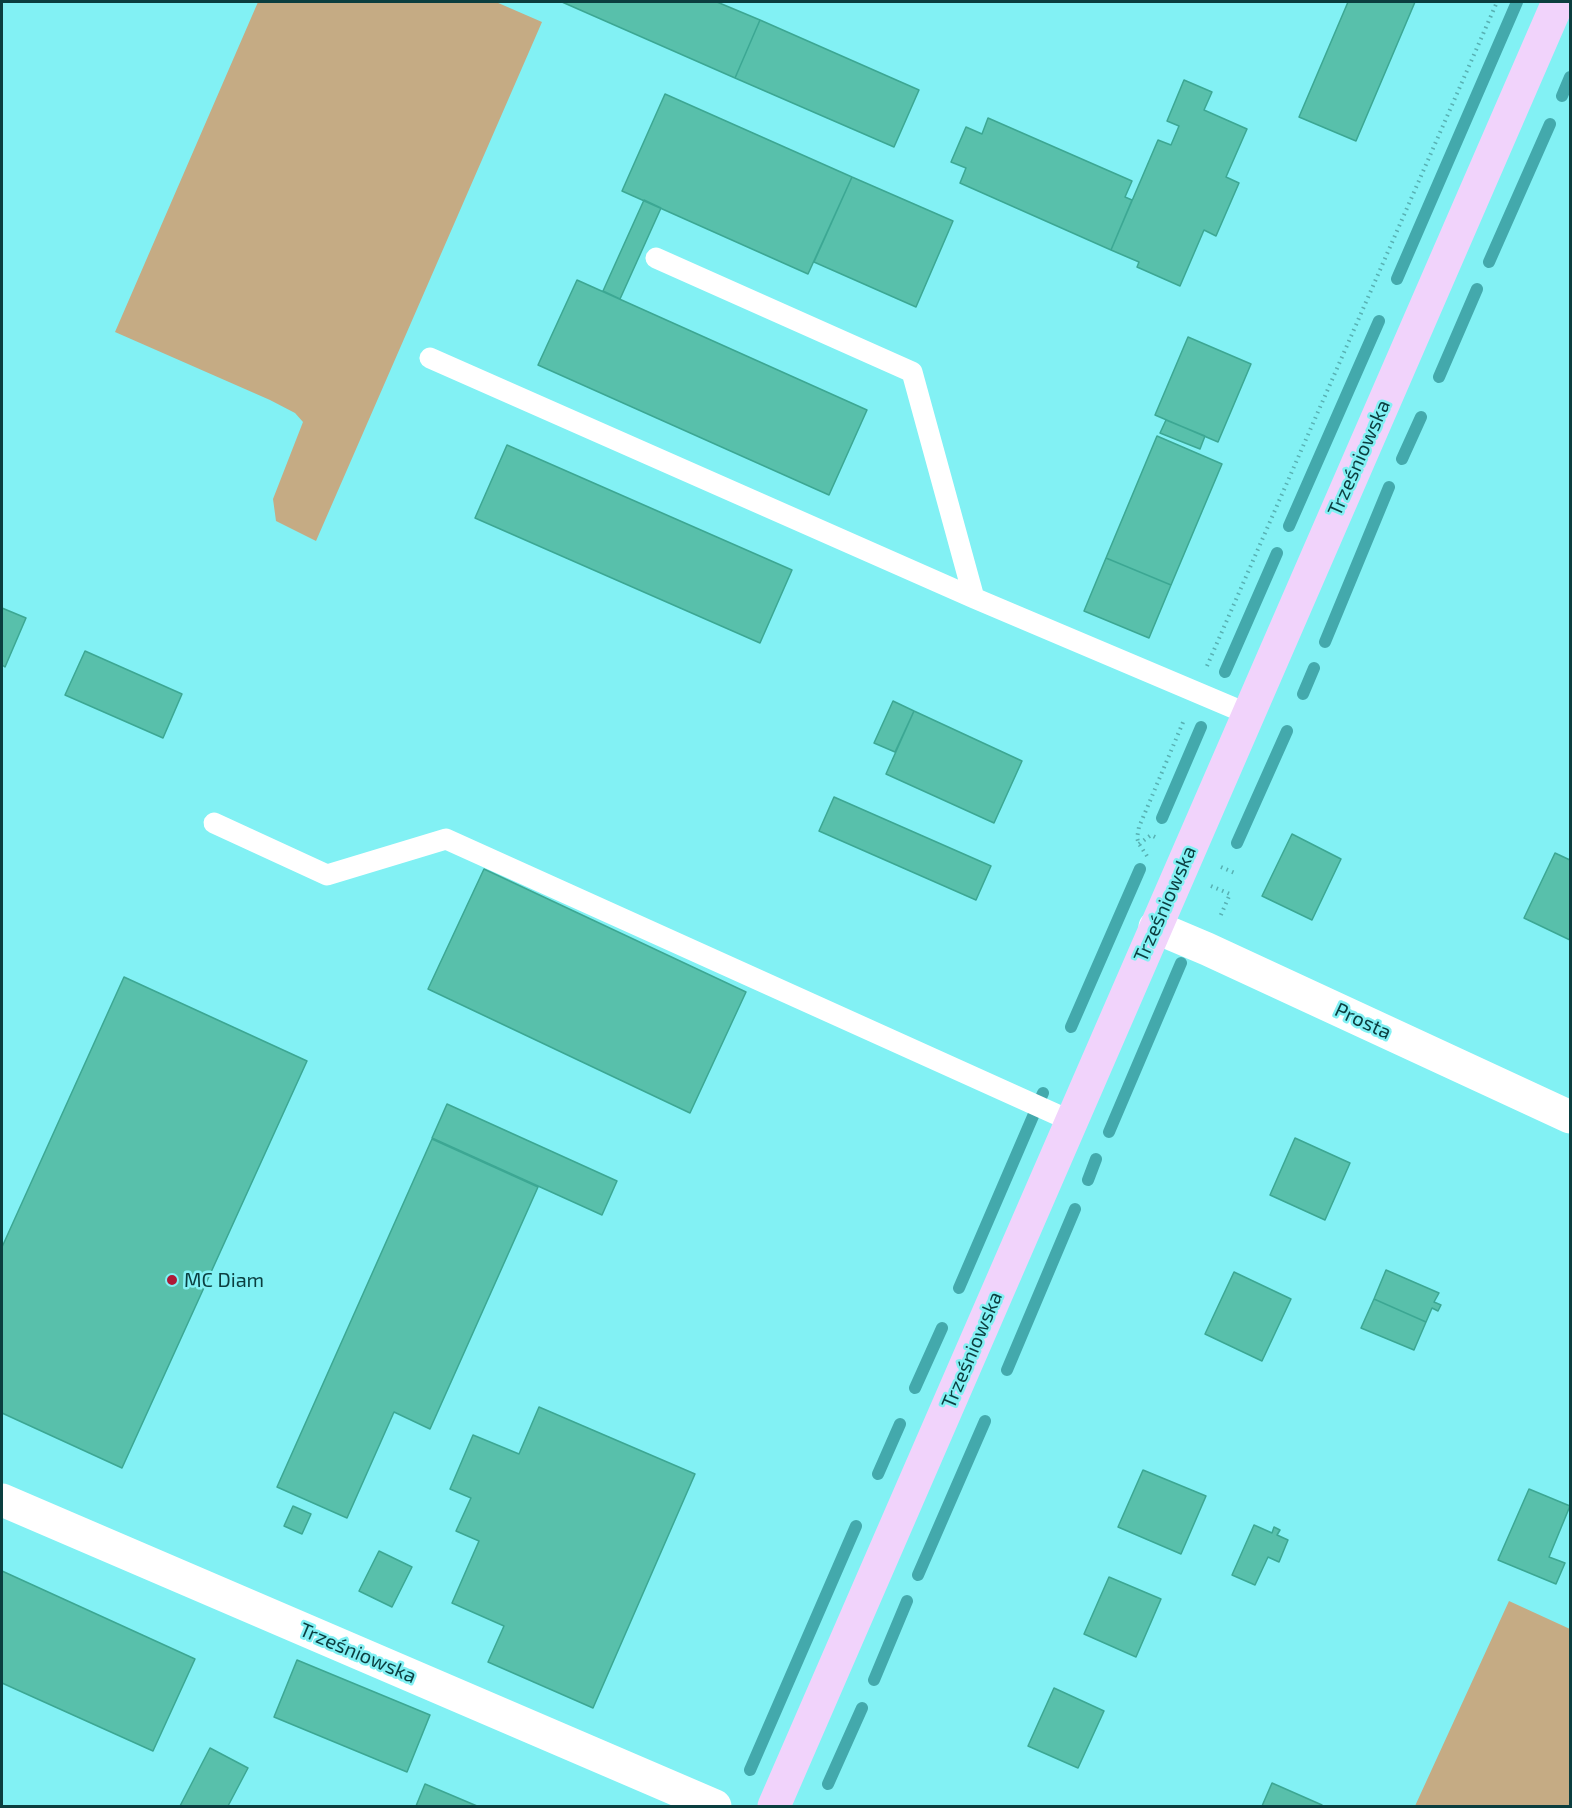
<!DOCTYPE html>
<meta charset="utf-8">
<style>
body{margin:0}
#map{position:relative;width:1572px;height:1808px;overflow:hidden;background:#82f1f4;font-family:"Exo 2",sans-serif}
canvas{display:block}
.frame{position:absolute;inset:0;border:3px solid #0b3e3f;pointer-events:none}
</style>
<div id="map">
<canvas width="1572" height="1808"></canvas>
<div class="frame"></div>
</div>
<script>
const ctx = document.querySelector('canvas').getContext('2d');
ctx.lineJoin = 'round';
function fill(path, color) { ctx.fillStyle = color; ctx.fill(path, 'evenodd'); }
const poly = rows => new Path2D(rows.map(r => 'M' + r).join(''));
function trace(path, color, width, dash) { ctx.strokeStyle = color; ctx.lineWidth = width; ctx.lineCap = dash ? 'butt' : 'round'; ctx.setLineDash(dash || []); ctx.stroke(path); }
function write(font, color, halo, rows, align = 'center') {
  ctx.font = font + ' "Exo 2",sans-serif'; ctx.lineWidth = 5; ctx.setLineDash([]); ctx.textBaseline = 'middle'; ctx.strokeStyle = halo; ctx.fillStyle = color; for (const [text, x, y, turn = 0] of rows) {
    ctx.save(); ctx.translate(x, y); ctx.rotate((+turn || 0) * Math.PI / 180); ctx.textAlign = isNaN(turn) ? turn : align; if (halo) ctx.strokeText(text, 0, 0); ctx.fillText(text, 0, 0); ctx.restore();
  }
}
const green = poly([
 [258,2,496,2,542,22,316,541,276,521,273,499,303,422,295,413,270,400,115,332],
 [1509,1601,1570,1629,1570,1806,1415,1806]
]);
const stream = poly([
 [1562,96,1570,77],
 [1489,262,1550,124],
 [1397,279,1517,2],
 [1439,377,1477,289],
 [1402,459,1421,417],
 [1289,526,1379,321],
 [1325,642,1389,487],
 [1225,672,1277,553],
 [1303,694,1314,668],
 [1162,818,1201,727],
 [1237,843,1287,731],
 [1071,1027,1140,869],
 [1109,1132,1181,963],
 [1088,1180,1096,1159],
 [959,1288,1043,1093],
 [1007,1370,1075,1209],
 [915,1388,942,1328],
 [878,1474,900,1424],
 [918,1575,985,1421],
 [874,1680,907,1601],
 [750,1770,856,1526],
 [828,1784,862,1708]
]);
const building = poly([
 [562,2,717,2,760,20,735,78,562,2],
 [1348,2,1415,2,1356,141,1299,117,1348,2],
 [760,20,919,90,894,147,735,78,760,20],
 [1184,80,1212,92,1204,110,1247,129,1226,177,1239,183,1216,236,1204,230,1180,286,1137,267,1139,262,1111,250,1158,140,1171,145,1179,126,1167,121,1184,80],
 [665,94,852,177,808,274,622,191,665,94],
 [988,118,1132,181,1125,197,1132,200,1111,250,960,183,966,168,951,162,966,127,982,134,988,118],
 [852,177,953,221,916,307,814,262,852,177],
 [644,200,661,208,620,299,603,291,644,200],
 [577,280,867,410,829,495,538,365,577,280],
 [1188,337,1251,364,1218,442,1155,415,1188,337],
 [1166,420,1205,436,1200,449,1160,433,1166,420],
 [1157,436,1222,464,1171,585,1106,558,1157,436],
 [507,445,792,570,760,643,475,518,507,445],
 [1106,558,1171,585,1149,638,1084,611,1106,558],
 [2,608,26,618,5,667,2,665,2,608],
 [85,651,182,694,163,738,65,695,85,651],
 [893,701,914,711,895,752,874,743,893,701],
 [914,711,1022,761,994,823,886,774,914,711],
 [834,797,991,866,976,900,819,831,834,797],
 [1292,834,1341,859,1312,920,1262,896,1292,834],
 [1555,853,1570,860,1570,940,1524,918,1555,853],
 [484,869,746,992,690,1113,428,989,484,869],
 [124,977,307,1061,122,1468,2,1413,2,1247,124,977],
 [447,1104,617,1181,602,1215,432,1138,447,1104],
 [1295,1138,1350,1163,1325,1220,1270,1195,1295,1138],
 [432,1139,538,1187,430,1429,394,1412,347,1518,277,1487,432,1139],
 [1386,1270,1439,1293,1434,1302,1441,1305,1438,1311,1432,1308,1426,1322,1374,1299,1386,1270],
 [1234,1272,1291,1299,1262,1361,1205,1334,1234,1272],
 [1374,1299,1426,1322,1414,1350,1361,1328,1374,1299],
 [539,1407,695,1474,593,1708,488,1662,504,1626,452,1603,479,1541,456,1531,471,1498,450,1489,473,1435,519,1454,539,1407],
 [1143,1470,1206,1496,1181,1554,1118,1527,1143,1470],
 [1529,1489,1570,1506,1549,1557,1565,1563,1556,1584,1498,1560,1529,1489],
 [293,1506,311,1514,302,1534,284,1526,293,1506],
 [1254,1525,1272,1533,1274,1527,1280,1530,1277,1535,1288,1540,1279,1562,1268,1557,1255,1585,1232,1575,1254,1525],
 [379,1551,412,1567,392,1607,359,1591,379,1551],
 [2,1571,195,1659,153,1751,2,1683,2,1571],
 [1109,1577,1161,1599,1136,1657,1084,1634,1109,1577],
 [297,1660,430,1715,407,1772,274,1717,297,1660],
 [1054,1688,1104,1711,1078,1768,1028,1746,1054,1688],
 [210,1748,248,1768,228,1806,180,1806,210,1748],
 [1272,1783,1322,1805,1321,1806,1262,1806,1272,1783],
 [425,1784,477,1806,416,1806,425,1784]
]);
const path = poly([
 [1207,666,1497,2],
 [1139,844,1151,835,1157,838],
 [1147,856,1139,844,1137,838,1139,827,1184,720],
 [1221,867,1237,874],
 [1211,886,1230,894,1220,917]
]);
const service = poly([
 [656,258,912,372,974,598],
 [430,358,974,598,1248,714],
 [214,823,327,875,446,839,1071,1121]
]);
const minor = poly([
 [1155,927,1207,949,1570,1117],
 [2,1500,715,1806]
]);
const primary = poly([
 [774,1806,1558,2]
]);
const markers = [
 [172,1280,6,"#ae1a37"]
];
const streetNames = [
 ["Trześniowska",1359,458,-66],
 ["Trześniowska",1165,904,-66],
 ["Prosta",1363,1021,25],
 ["Trześniowska",972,1350,-67],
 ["Trześniowska",358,1653,23]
];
const poiNames = [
 ["MC Diam",184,1280]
];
fill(green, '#c5ab84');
trace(stream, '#43a9ac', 12);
fill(building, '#58c0ab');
trace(building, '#3ca793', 1.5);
trace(path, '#57b0b2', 4, [1.5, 4.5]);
trace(service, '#fff', 21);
trace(minor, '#fff', 33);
trace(primary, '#f1d3fb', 33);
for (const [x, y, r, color] of markers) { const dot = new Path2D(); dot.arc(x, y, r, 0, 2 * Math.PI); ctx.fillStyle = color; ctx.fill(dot); trace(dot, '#82f1f4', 2); }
write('20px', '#0b3e3f', '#82f1f4', streetNames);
write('20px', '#0b3e3f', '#82f1f4', poiNames, 'left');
</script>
